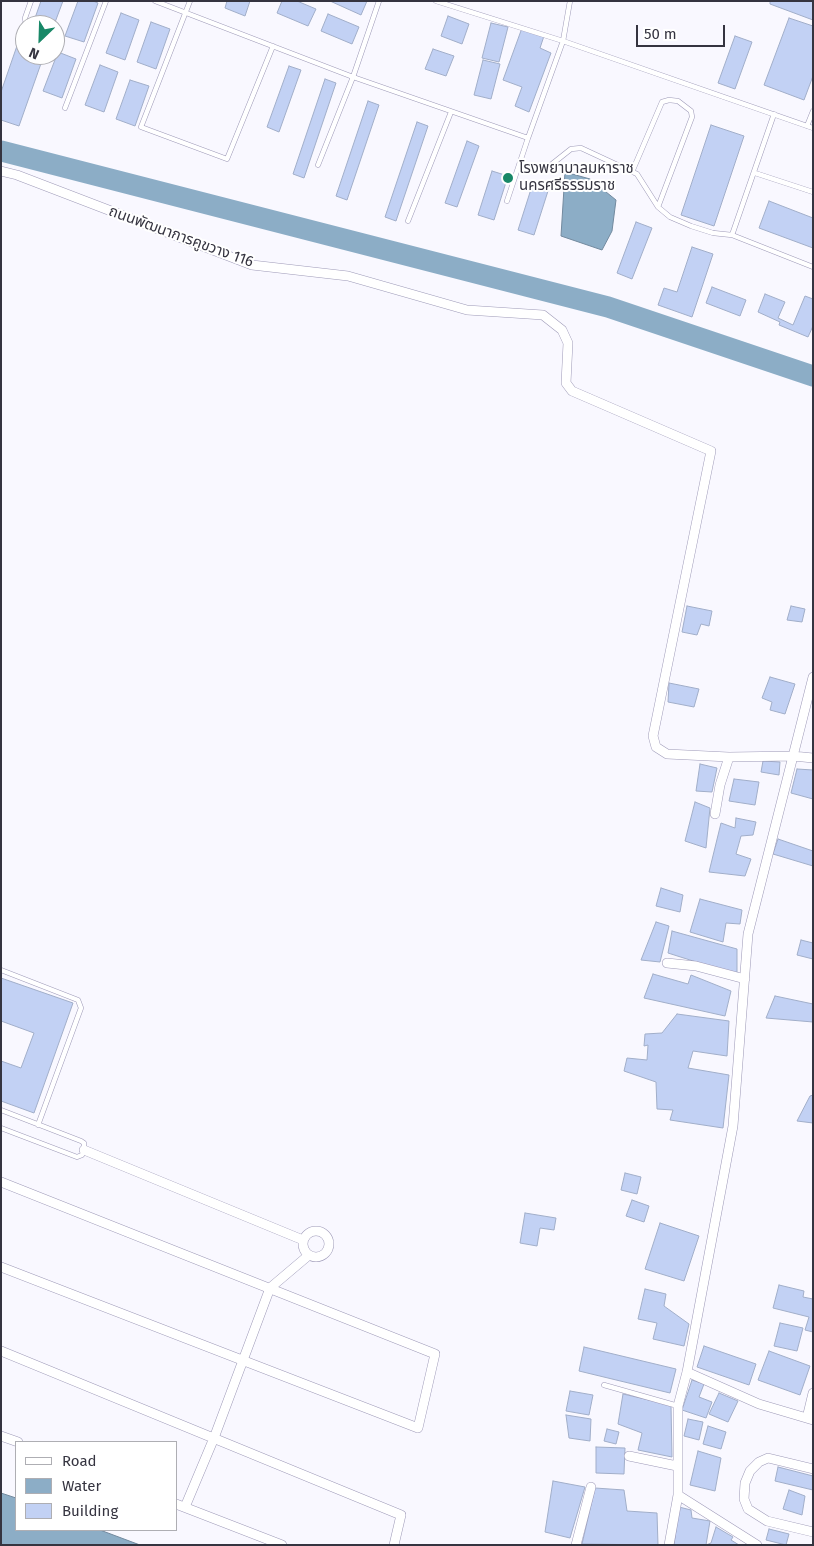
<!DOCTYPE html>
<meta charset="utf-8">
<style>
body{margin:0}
#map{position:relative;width:814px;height:1546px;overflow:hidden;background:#f9f8ff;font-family:"Fira Sans",sans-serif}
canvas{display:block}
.frame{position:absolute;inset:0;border:2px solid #353440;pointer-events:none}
.legend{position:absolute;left:15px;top:1441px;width:162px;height:90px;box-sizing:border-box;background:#fff;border:1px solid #aeaeb3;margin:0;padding:6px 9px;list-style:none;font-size:15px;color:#353440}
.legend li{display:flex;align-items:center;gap:10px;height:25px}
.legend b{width:25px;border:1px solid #aeaeb3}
.north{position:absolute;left:15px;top:15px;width:50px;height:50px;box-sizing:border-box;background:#fff;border:1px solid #aeaeb3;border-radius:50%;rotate:204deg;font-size:14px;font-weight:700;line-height:20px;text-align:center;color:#353440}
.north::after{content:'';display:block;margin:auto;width:18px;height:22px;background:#188867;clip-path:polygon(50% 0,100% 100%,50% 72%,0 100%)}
.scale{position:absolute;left:636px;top:25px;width:89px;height:22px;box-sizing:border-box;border:2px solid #353440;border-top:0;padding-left:6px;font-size:15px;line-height:18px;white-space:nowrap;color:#353440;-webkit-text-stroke:4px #fff;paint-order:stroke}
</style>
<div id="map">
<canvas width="814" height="1546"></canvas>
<div class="frame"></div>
<ul class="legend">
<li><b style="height:6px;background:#fff"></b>Road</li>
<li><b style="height:14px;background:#8cadc6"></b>Water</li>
<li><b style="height:14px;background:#c2d1f4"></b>Building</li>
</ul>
<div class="north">N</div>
<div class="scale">50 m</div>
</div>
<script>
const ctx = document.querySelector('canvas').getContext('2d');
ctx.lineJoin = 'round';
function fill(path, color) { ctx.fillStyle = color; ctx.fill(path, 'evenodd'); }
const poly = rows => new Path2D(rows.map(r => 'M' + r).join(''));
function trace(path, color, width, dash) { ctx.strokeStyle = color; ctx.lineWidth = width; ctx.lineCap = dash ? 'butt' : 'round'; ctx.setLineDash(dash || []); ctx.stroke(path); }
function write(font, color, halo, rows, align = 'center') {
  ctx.font = font + ' "Fira Sans","Noto Sans Thai",sans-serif'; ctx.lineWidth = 4; ctx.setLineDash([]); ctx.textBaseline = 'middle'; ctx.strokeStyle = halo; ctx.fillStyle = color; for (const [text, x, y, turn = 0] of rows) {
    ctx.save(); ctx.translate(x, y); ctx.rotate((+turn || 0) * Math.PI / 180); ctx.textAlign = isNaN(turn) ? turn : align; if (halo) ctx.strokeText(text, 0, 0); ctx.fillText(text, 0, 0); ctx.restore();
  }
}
const water = poly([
 [565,172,590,179,616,200,612,231,602,250,561,236,565,172],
 [1,1493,16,1498,16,1530,100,1530,140,1545,1,1545,1,1493]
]);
const river = poly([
 [1,151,608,307,813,376]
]);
const building = poly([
 [41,1,63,1,54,25,44,25,34,21,41,1],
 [78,1,93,1,98,3,84,42,65,36,78,1],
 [227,1,250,1,245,16,225,8,227,1],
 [282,1,297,1,316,9,308,26,277,13,282,1],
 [330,1,367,1,361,15,330,1],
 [770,1,813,1,813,20,770,4,770,1],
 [121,13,139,20,125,60,106,53,121,13],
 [328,14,359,27,352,44,321,31,328,14],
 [448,16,469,24,462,44,441,36,448,16],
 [789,18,813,26,813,76,804,100,764,85,789,18],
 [151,22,170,29,156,69,137,62,151,22],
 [491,23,508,27,499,62,482,58,491,23],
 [522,28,544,36,540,48,551,53,529,112,515,106,522,87,503,80,522,28],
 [735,36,752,42,735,89,718,83,735,36],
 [19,40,25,42,25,55,44,55,19,126,1,120,1,92,19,40],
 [433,49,454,56,446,76,425,69,433,49],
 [58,52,76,59,62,98,43,91,58,52],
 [483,60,500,64,491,99,474,95,483,60],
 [100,65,118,72,104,112,85,105,100,65],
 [289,66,301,70,279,132,267,127,289,66],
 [325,79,336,83,304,178,293,174,325,79],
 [130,80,149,86,135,126,116,119,130,80],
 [368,101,379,105,347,200,336,196,368,101],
 [417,122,428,126,396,221,385,217,417,122],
 [711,125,744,136,714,226,681,215,711,125],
 [467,141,479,146,457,207,445,203,467,141],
 [492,171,508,176,494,220,478,215,492,171],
 [532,186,548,191,534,235,518,230,532,186],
 [769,201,813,218,813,248,759,228,769,201],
 [636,222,652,228,632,279,617,273,636,222],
 [692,247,713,254,692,317,658,305,664,288,677,292,692,247],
 [712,287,746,300,740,316,706,303,712,287],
 [765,294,785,302,778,318,793,325,805,296,813,299,813,326,808,337,779,325,780,322,758,312,765,294],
 [687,606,712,611,709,626,701,624,697,635,682,632,687,606],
 [791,606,805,609,802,622,787,620,791,606],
 [770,677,795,684,785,714,770,710,772,702,762,698,770,677],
 [669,683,699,689,694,707,668,702,669,683],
 [763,761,780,762,779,775,761,772,763,761],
 [700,764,717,768,712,792,696,791,700,764],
 [797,769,813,770,813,799,791,793,797,769],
 [734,779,759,782,755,805,729,801,734,779],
 [695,802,710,808,706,848,685,841,695,802],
 [736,818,756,822,753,835,741,836,736,854,751,859,745,876,709,872,721,823,735,828,736,818],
 [778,839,813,851,813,866,773,854,778,839],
 [661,888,683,895,680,912,656,906,661,888],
 [700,899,742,910,740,924,726,923,723,942,690,932,700,899],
 [656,922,669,926,660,962,641,960,656,922],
 [672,931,737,949,737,975,668,953,672,931],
 [801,940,813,943,813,959,797,955,801,940],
 [653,974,688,984,691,975,731,991,725,1016,644,998,653,974],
 [1,978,73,1003,34,1113,1,1101,1,1061,21,1068,34,1033,1,1021,1,978],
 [775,996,813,1004,813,1022,766,1018,775,996],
 [677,1014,729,1021,727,1056,693,1051,688,1068,729,1075,723,1128,670,1120,673,1110,657,1109,656,1082,624,1071,627,1058,647,1060,648,1045,644,1046,645,1034,662,1033,677,1014],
 [813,1095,813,1123,797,1121,810,1096,813,1095],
 [625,1173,641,1177,637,1194,621,1190,625,1173],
 [632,1200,649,1206,644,1222,626,1216,632,1200],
 [525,1213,556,1218,554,1230,540,1228,537,1246,520,1243,525,1213],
 [660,1223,699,1236,684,1281,645,1269,660,1223],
 [779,1285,804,1291,803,1297,813,1299,813,1332,805,1330,809,1317,773,1308,779,1285],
 [645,1289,666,1294,664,1306,689,1324,684,1346,653,1339,657,1323,638,1319,645,1289],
 [780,1323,803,1328,797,1351,774,1346,780,1323],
 [704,1346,756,1364,749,1385,697,1367,704,1346],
 [584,1347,676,1369,670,1393,579,1371,584,1347],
 [769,1351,810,1366,800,1395,758,1380,769,1351],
 [692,1380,704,1384,699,1397,712,1402,706,1418,682,1410,692,1380],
 [570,1391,593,1395,589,1415,566,1411,570,1391],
 [719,1393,738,1401,728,1422,709,1414,719,1393],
 [623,1394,671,1405,672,1457,638,1450,642,1433,618,1424,623,1394],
 [566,1415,591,1419,590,1441,569,1438,566,1415],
 [688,1419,703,1422,699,1440,684,1436,688,1419],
 [708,1426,726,1432,721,1449,703,1444,708,1426],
 [607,1429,619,1432,616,1444,604,1441,607,1429],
 [596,1447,625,1448,624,1474,596,1473,596,1447],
 [698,1451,721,1458,715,1491,690,1485,698,1451],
 [778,1467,813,1476,813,1490,775,1481,778,1467],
 [553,1481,585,1487,570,1538,545,1532,553,1481],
 [595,1488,624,1490,627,1511,657,1513,658,1545,582,1544,595,1488],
 [789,1490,805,1496,802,1515,783,1509,789,1490],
 [679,1507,691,1510,692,1518,710,1521,706,1545,674,1545,679,1507],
 [716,1527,733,1537,731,1540,739,1545,706,1545,711,1543,716,1527],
 [769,1529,789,1534,786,1545,766,1540,769,1529]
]);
const service = poly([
 [155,1,353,77,528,138,563,41,570,1],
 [190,1,141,127,227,159,273,46],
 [436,1,563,41,813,128],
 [26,25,25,18,31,1],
 [65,108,106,1],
 [774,114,732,235,813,267],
 [807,126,813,111],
 [318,165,353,77,379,1],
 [519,165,528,170,547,168,571,149,581,148,637,174,658,207,670,217,691,226,713,233,732,235],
 [632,172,662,102,669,100,678,101,691,111,692,117,658,207],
 [755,173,813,192],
 [507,201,528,138],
 [408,221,451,112],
 [1,970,78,1000,81,1008,38,1125],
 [1,1110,81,1141,84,1143,84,1150,82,1155,77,1157,1,1128],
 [604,1385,678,1406]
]);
const minor = poly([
 [1,171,17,175,252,265,348,276,467,310,543,315,562,330,568,343,566,383,572,391,711,451,653,736,656,747,667,754,729,757],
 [715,814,720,785,729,757,793,756,813,758],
 [667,963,696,966,745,979],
 [84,1150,303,1240],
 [1,1182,435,1354,418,1428,1,1267],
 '303 1244a13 13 0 1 1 26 0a13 13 0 1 1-26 0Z',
 [1,1351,401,1515,394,1545],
 [687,1372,759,1404,813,1420],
 [807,1418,813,1393],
 [1,1436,18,1442],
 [629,1456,677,1466],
 [813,1469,768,1458,759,1462,750,1471,745,1483,744,1499,748,1509,767,1521,813,1532],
 [678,1495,757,1545],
 [176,1504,282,1545],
 [185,1507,214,1438,270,1288,309,1255],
 [576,1545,591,1487],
 [669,1545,678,1495,678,1406,687,1372,733,1126,748,934,813,677]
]);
const markers = [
 [508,178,6,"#188867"]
];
const poiNames = [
 ["โรงพยาบาลมหาราช",519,169],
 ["นครศรีธรรมราช",519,186]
];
const streetNames = [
 ["ถนนพัฒนาการคูขวาง 116",181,237,20]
];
fill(water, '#8cadc6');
trace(water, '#72899e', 1);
trace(river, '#8cadc6', 21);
fill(building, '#c2d1f4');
trace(building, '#a1aec9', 1);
trace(service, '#9e9ab8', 5.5);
trace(minor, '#9e9ab8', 10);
trace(service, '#fff', 4.5);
trace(minor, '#fff', 9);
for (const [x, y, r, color] of markers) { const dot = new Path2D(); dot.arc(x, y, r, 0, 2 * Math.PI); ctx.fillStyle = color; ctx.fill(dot); trace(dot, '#fff', 2); }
write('15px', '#353440', '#fff', poiNames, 'left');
write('15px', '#353440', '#fff', streetNames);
</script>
